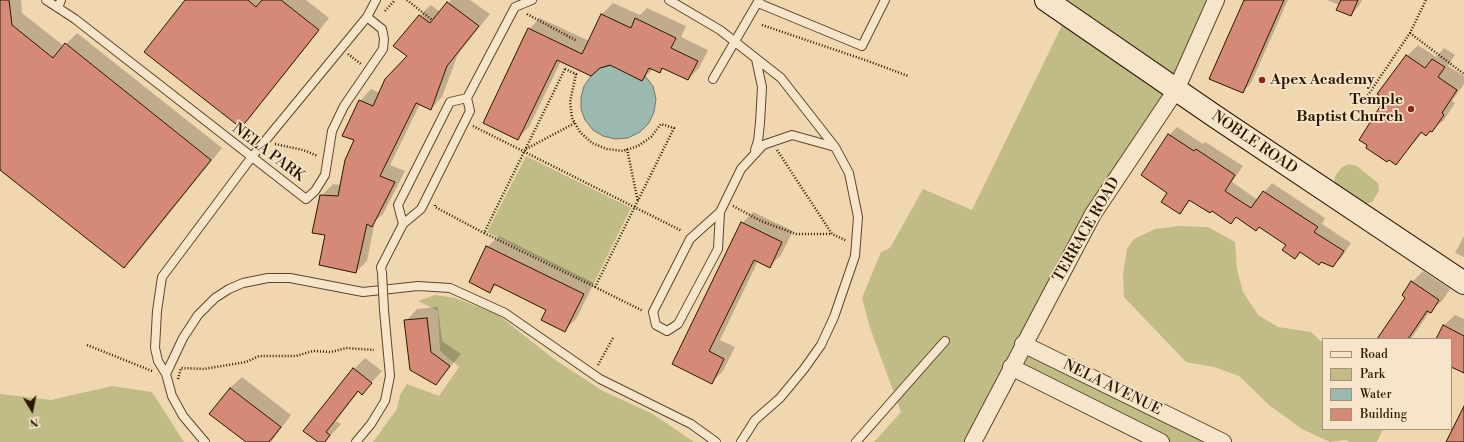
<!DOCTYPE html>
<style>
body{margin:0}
#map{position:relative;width:1464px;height:442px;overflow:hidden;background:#f1d7af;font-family:"Libre Bodoni",serif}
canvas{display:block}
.legend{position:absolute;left:1322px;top:338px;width:130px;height:92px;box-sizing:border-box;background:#f6e5cb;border:1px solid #a6927a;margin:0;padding:5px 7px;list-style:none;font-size:12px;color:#2d1600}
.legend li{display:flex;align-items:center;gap:8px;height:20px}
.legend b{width:20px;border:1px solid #a6927a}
.north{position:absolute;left:12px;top:390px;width:40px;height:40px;-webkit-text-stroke:3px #f6e5cb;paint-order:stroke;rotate:170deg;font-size:11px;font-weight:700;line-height:16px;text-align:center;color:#2d1600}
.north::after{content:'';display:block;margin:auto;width:14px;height:18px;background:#2d1600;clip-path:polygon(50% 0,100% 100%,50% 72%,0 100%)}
</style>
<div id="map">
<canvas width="1464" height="442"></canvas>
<ul class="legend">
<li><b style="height:5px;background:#f6e5cb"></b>Road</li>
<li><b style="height:11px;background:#c1bc86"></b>Park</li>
<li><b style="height:11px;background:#9bb9af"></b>Water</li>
<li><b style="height:11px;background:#d48a76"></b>Building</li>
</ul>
<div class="north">N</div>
</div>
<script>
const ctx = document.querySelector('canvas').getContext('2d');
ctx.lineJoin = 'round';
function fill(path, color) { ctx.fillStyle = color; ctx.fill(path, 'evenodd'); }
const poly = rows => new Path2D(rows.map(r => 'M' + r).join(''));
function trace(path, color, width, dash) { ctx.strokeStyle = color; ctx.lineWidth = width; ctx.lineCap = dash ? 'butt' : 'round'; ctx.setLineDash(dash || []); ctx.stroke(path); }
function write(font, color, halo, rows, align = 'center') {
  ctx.font = font + ' "Libre Bodoni",serif'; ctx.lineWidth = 3.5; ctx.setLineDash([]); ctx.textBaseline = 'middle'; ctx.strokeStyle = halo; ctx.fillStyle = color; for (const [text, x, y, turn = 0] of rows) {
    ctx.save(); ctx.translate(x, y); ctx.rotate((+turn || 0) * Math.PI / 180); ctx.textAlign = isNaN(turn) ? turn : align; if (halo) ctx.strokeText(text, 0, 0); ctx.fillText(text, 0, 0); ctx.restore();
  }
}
const green = poly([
 [1046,0,1216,0,1176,90,1023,344,1223,442,1161,442,1011,367,973,442,874,442,901,412,870,328,862,298,881,252,890,248,923,189,972,210,1067,15],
 [526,156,631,208,593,285,487,232],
 [1349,164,1357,166,1378,183,1379,191,1372,202,1366,204,1334,183,1335,176,1342,167],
 [1179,226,1208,227,1235,242,1237,269,1243,292,1258,315,1278,327,1311,332,1323,343,1323,429,1383,429,1377,442,1350,442,1345,440,1330,442,1302,429,1269,405,1239,376,1214,367,1186,362,1124,297,1123,274,1127,249,1134,239,1155,229],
 [435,295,455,298,497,314,554,359,603,391,653,414,694,442,373,442,397,409,400,395,407,384,439,396,459,367,440,351,438,311,418,301],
 [112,386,152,392,184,442,0,442,0,394,51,400]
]);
const water = poly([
 [612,65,642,81,645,76,653,86,656,99,654,112,649,123,640,132,628,138,615,139,603,136,593,130,585,120,581,109,581,97,584,86,591,76,600,68,612,65]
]);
const shadow = poly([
 [0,0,21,0,22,13,64,46,77,33,222,148,135,256,124,267,0,168],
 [187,0,306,0,329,18,252,115,241,126],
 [451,0,470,0,490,14,458,54,442,97,431,109,420,104,390,165,405,171,383,214,375,221,367,261,356,272,326,234,321,196,333,184,341,185,355,140,360,101,371,89,380,93,408,56,419,16,431,5,440,12],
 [1245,0,1288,0,1251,83,1243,92],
 [1327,0,1362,0,1359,6,1351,15,1339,5],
 [613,3,640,15,647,8,686,26,681,37,708,50,699,68,688,79,664,68,660,72,653,69,642,80,610,64,561,61,529,127,518,138,529,29,540,18,589,41,602,14],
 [1418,45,1436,57,1444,48,1455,55,1448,66,1464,76,1464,84,1452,101,1455,103,1444,120,1426,135,1423,132,1396,163,1382,105,1407,56],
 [1177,127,1203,144,1205,142,1243,166,1232,182,1258,200,1272,183,1325,218,1322,224,1351,243,1341,258,1332,266,1301,251,1295,257,1287,245,1260,226,1237,216,1231,222,1212,210,1191,200,1180,213,1169,192,1169,135],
 [753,212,793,231,781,255,770,266,758,261,720,340,735,347,723,371,712,382,673,363,742,223],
 [499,236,594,283,576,319,565,330,547,309,497,285,490,291,487,247],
 [1464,236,1464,257,1455,253],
 [1423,271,1450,289,1442,301,1430,311,1411,339,1379,339,1407,297,1412,282],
 [438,307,442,341,461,354,436,384,406,321,417,309],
 [1455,315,1464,319,1464,372,1451,366,1451,339,1437,339,1443,326],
 [365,358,382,371,362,393,359,391,336,421,341,424,333,433,324,442,320,442,354,369],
 [242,377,291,415,271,442,247,442,230,388]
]);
const building = poly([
 [0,0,9,0,12,25,53,58,65,43,211,160,124,268,0,170,0,0],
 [185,0,248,0,256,7,262,0,281,0,319,30,241,128,144,52,185,0],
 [1244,0,1284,0,1243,93,1209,79,1244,0],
 [1341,0,1358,0,1351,16,1336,10,1341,0],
 [447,2,479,26,447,66,431,110,416,103,380,176,395,182,372,227,367,224,356,273,319,265,325,235,312,233,320,195,338,196,345,160,354,140,342,136,359,100,373,106,385,79,407,56,393,46,419,15,430,23,447,2],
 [601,14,631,28,635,18,676,38,671,48,698,61,688,80,662,68,660,73,649,68,642,81,610,65,600,68,591,76,557,60,518,140,483,123,528,28,582,54,601,14],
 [1406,55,1425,68,1432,59,1445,67,1438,77,1457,90,1442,113,1444,115,1432,132,1430,131,1426,136,1421,132,1396,165,1389,160,1387,162,1366,148,1367,145,1359,140,1381,105,1375,101,1379,95,1377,94,1406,55],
 [1168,134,1194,151,1196,149,1235,175,1225,191,1251,208,1263,191,1318,227,1314,232,1344,251,1333,267,1321,262,1319,265,1300,252,1295,259,1282,250,1286,245,1259,227,1256,231,1236,217,1231,224,1212,211,1210,213,1189,200,1180,214,1161,202,1167,193,1141,175,1168,134],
 [741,222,782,242,770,268,754,260,709,351,724,359,712,384,672,364,741,222],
 [486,246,584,294,565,332,541,320,546,310,494,284,490,293,469,282,486,246],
 [1411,281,1439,300,1431,313,1427,311,1408,339,1377,339,1405,298,1402,295,1411,281],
 [427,318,431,352,450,366,436,385,410,370,404,320,427,318],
 [1443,325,1464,336,1464,373,1451,367,1451,339,1436,339,1443,325],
 [353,368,372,383,362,395,358,391,326,432,330,435,325,442,318,442,303,431,353,368],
 [230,388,281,427,269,442,246,442,209,414,230,388],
 [1464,406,1464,442,1446,442,1464,406]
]);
const path = poly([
 [407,0,432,20],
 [385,11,395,0],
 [527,14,577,41],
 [762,25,868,61,908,76],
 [1410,33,1464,74],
 [348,54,361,64],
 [565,69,576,74,570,102,572,118,580,132,592,143,607,149,623,151,638,146,651,137,661,124,674,128,595,287,484,233,565,69],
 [1366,98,1410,33,1426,0],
 [473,126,682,231],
 [275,144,303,150,318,156],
 [526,149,575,123],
 [627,149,638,202],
 [777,150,832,234,847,241],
 [435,205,435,207,484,233],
 [733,206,761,221,796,234,832,234],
 [595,287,643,311],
 [87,345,152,371],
 [598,365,613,338],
 [178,379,181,368,204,369,246,362,259,356,296,356,313,351,331,352,346,348,374,350]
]);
const service = poly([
 [46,0,75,19,306,199,315,191,325,175,332,131,344,106,383,49,384,39,382,29,367,17],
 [669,0,720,30,781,78,835,147],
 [758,3,862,46,885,0],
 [58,8,61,0],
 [713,79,759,0],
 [467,98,450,102,398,205,403,224,421,209,470,111,467,98,515,7,532,0],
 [755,150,758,141,760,123,762,87,756,59],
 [720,212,718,249,678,324,667,331,656,325,653,312,690,239,720,212,741,169,763,145,792,135,835,147,849,173,858,217,855,256,834,317,821,345,804,369,780,398,755,420,741,442],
 [382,273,381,267,403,224],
 [166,374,158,361,155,348,157,311,162,277,251,158,367,17,376,0],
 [205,442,183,416,172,396,166,374,183,338,198,315,215,298,229,289,243,283,268,278,290,278,363,292,418,286,450,288,505,313,600,379,691,424,716,442],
 [356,442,371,424,385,401,390,376,384,310],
 [856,442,945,341]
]);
const minor = poly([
 [1023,344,1223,442],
 [1011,367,1161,442],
 [973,442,1093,214,1176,90,1216,0]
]);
const secondary = poly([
 [1046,0,1213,115,1464,283]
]);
const serviceBridge = poly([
 [382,273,384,310]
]);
const markers = [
 [1262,80,4,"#8f2418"],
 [1411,109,4,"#8f2418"]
];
const poiNames = [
 ["Apex Academy",1270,80],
 ["Temple",1403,100,"right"],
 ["Baptist Church",1403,117,"right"]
];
const streetNames = [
 ["NOBLE ROAD",1254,143,34],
 ["NELA PARK",268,153,37],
 ["TERRACE ROAD",1087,230,-60],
 ["NELA AVENUE",1112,388,26]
];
fill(green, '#c1bc86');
fill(water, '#9bb9af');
trace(water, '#6f7869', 1);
fill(shadow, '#0003');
fill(building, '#d48a76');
trace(building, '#2d1600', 1);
trace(service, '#5e462c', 10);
trace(minor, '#5e462c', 18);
trace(secondary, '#2d1600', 24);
trace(path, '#2d1600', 2.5, [1, 2]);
trace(service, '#f6e5cb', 8);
trace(minor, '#f6e5cb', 16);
trace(secondary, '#f6e5cb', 22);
trace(serviceBridge, '#5e462c', 10, []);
trace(serviceBridge, '#f6e5cb', 8);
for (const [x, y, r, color] of markers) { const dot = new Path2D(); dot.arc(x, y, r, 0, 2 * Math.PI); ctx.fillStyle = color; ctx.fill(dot); trace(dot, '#f6e5cb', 1.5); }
write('bold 15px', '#2d1600', '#f6e5cb', poiNames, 'left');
write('15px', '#2d1600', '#f6e5cb', streetNames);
</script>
